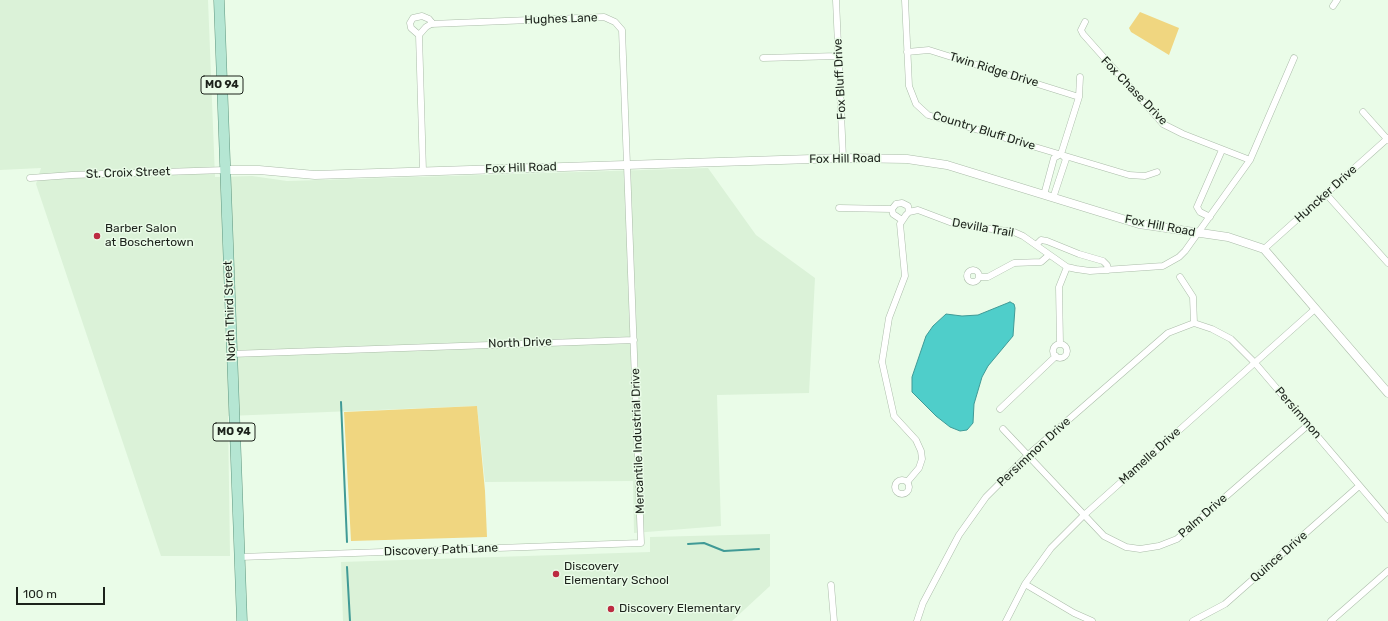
<!DOCTYPE html>
<style>
body{margin:0}
#map{position:relative;width:1388px;height:621px;overflow:hidden;background:#eafce8;font-family:Rubik,sans-serif}
canvas{display:block}
.scale{position:absolute;left:16px;top:587px;width:89px;height:18px;box-sizing:border-box;border:2px solid #1c221b;border-top:0;padding-left:5px;font-size:12px;line-height:14px;white-space:nowrap;color:#1c221b;-webkit-text-stroke:3px #eafce8;paint-order:stroke}
</style>
<div id="map">
<canvas width="1388" height="621"></canvas>
<div class="scale">100 m</div>
</div>
<script>
const ctx = document.querySelector('canvas').getContext('2d');
ctx.lineJoin = 'round';
function fill(path, color) { ctx.fillStyle = color; ctx.fill(path, 'evenodd'); }
const poly = rows => new Path2D(rows.map(r => 'M' + r).join(''));
function trace(path, color, width, dash) { ctx.strokeStyle = color; ctx.lineWidth = width; ctx.lineCap = dash ? 'butt' : 'round'; ctx.setLineDash(dash || []); ctx.stroke(path); }
function write(font, color, halo, rows, align = 'center') {
  ctx.font = font + ' Rubik,sans-serif'; ctx.lineWidth = 3; ctx.setLineDash([]); ctx.textBaseline = 'middle'; ctx.strokeStyle = halo; ctx.fillStyle = color; for (const [text, x, y, turn = 0] of rows) {
    ctx.save(); ctx.translate(x, y); ctx.rotate((+turn || 0) * Math.PI / 180); ctx.textAlign = isNaN(turn) ? turn : align; if (halo) ctx.strokeText(text, 0, 0); ctx.fillText(text, 0, 0); ctx.restore();
  }
}
const built = poly([
 [0,0,208,0,215,177,252,176,287,181,708,168,756,235,815,278,809,393,717,395,721,526,634,533,633,481,485,482,477,406,228,416,230,556,161,556,36,184,41,168,0,170],
 [770,534,770,586,732,621,343,621,341,562,650,552,650,537]
]);
const green = poly([
 [1140,12,1179,28,1169,55,1131,32,1129,28],
 [477,406,485,491,487,537,351,541,344,412]
]);
const water = poly([
 [1010,302,1014,304,1015,308,1013,336,988,366,982,377,974,404,973,423,967,430,960,431,950,427,936,416,912,392,912,377,926,336,933,326,946,314,962,316,978,315,1010,302]
]);
const stream = poly([
 [341,402,347,542],
 [688,544,704,543,724,551,759,549],
 [347,567,350,621]
]);
const minor = poly([
 [836,0,843,158],
 [905,0,909,86,916,104,928,115,1129,175,1145,176,1157,172],
 [1333,6,1337,0],
 [1085,22,1081,30,1083,34,1163,124,1183,134,1250,160],
 [419,35,411,28,410,23,413,18,422,16,429,19,433,24],
 [907,52,929,50,1079,97],
 [763,58,838,56],
 [1363,112,1388,140],
 [1061,154,1079,97,1080,77],
 [30,178,72,175,225,170],
 [1044,195,1054,158,1061,154,1066,159,1053,198],
 [1327,195,1388,263],
 [839,208,892,209],
 [1210,217,1200,212,1197,207,1222,150],
 [902,220,893,214,892,209,896,204,902,203,908,206,909,212],
 [1036,245,1041,240,1047,241,1079,254,1103,261,1107,265,1108,270],
 [1264,249,1388,138],
 '967 276a6 6 0 1 1 12 0a6 6 0 1 1-12 0Z',
 [979,277,988,277,1014,263,1041,262,1049,255],
 [1180,277,1193,297,1194,323],
 [1194,323,1212,329,1231,339,1255,363,1388,519],
 '1053 351a7 7 0 1 1 14 0a7 7 0 1 1-14 0Z',
 [1060,344,1059,287,1067,267],
 [231,354,634,340],
 [1000,409,1056,356],
 [1003,429,1104,536,1126,547,1140,549,1159,546,1177,539,1308,425],
 '895 487a7 7 0 1 1 14 0a7 7 0 1 1-14 0Z',
 [908,481,919,468,922,459,921,451,916,440,894,416,882,362,889,318,905,276,900,224,906,215,909,212,918,210,955,224,1014,232,1023,236,1067,267,1076,269,1090,271,1163,266,1179,257,1185,251,1250,160,1294,58],
 [240,557,641,543,622,30,615,22,604,17,431,24,426,27,419,35,423,171],
 [1025,584,1074,613,1092,621],
 [831,585,834,621],
 [917,621,923,603,959,535,986,497,1028,455,1168,333,1194,323],
 [1006,621,1025,584,1051,548,1083,516,1315,309],
 [1193,621,1225,604,1359,486],
 [1331,621,1388,571]
]);
const tertiary = poly([
 [225,170,259,170,315,175,843,158,907,159,947,165,1139,224,1228,237,1264,249,1388,393]
]);
const primary = poly([
 [219,0,242,621]
]);
const markers = [
 [97,236,4,"#bc2b41"],
 [556,574,4,"#bc2b41"],
 [611,609,4,"#bc2b41"]
];
const shields = [
 [222,85,42],
 [234,432,42]
];
const shieldNames = [
 ["MO 94",222,85],
 ["MO 94",234,432]
];
const streetNames = [
 ["Hughes Lane",561,19,-2],
 ["Twin Ridge Drive",994,70,17],
 ["Fox Bluff Drive",840,79,-93],
 ["Fox Chase Drive",1134,91,46],
 ["Country Bluff Drive",984,131,17],
 ["Fox Hill Road",845,159,-1],
 ["Fox Hill Road",521,168,-2],
 ["St. Croix Street",128,173,-2],
 ["Huncker Drive",1326,194,-42],
 ["Fox Hill Road",1160,226,11],
 ["Devilla Trail",983,228,10],
 ["North Third Street",230,311,-92],
 ["North Drive",520,343,-2],
 ["Persimmon",1298,413,49],
 ["Mercantile Industrial Drive",638,441,-92],
 ["Persimmon Drive",1034,452,-43],
 ["Mamelle Drive",1150,456,-42],
 ["Palm Drive",1203,516,-41],
 ["Discovery Path Lane",441,550,-2],
 ["Quince Drive",1279,557,-41]
];
const poiNames = [
 ["Barber Salon",105,229],
 ["at Boschertown",105,243],
 ["Discovery",564,567],
 ["Elementary School",564,581],
 ["Discovery Elementary",619,609]
];
fill(built, '#dbf2d8');
fill(green, '#f0d680');
fill(water, '#4fceca');
trace(water, '#409a96', 1);
trace(stream, '#409a96', 2);
trace(minor, '#abbca9', 7);
trace(tertiary, '#abbca9', 9);
trace(primary, '#5f967f', 11);
trace(minor, '#fff', 6);
trace(tertiary, '#fff', 8);
trace(primary, '#b5e6d3', 10);
for (const [x, y, r, color] of markers) { const dot = new Path2D(); dot.arc(x, y, r, 0, 2 * Math.PI); ctx.fillStyle = color; ctx.fill(dot); trace(dot, '#eafce8', 1.5); }
for (const [x, y, w] of shields) { const box = new Path2D(); box.roundRect(x - w / 2, y - 9, w, 18, 3); ctx.fillStyle = '#eafce8'; ctx.fill(box); trace(box, '#1c221b', 1); }
write('bold 11px', '#1c221b', null, shieldNames);
write('12px', '#1c221b', '#eafce8', streetNames);
write('12px', '#1c221b', '#eafce8', poiNames, 'left');
</script>
